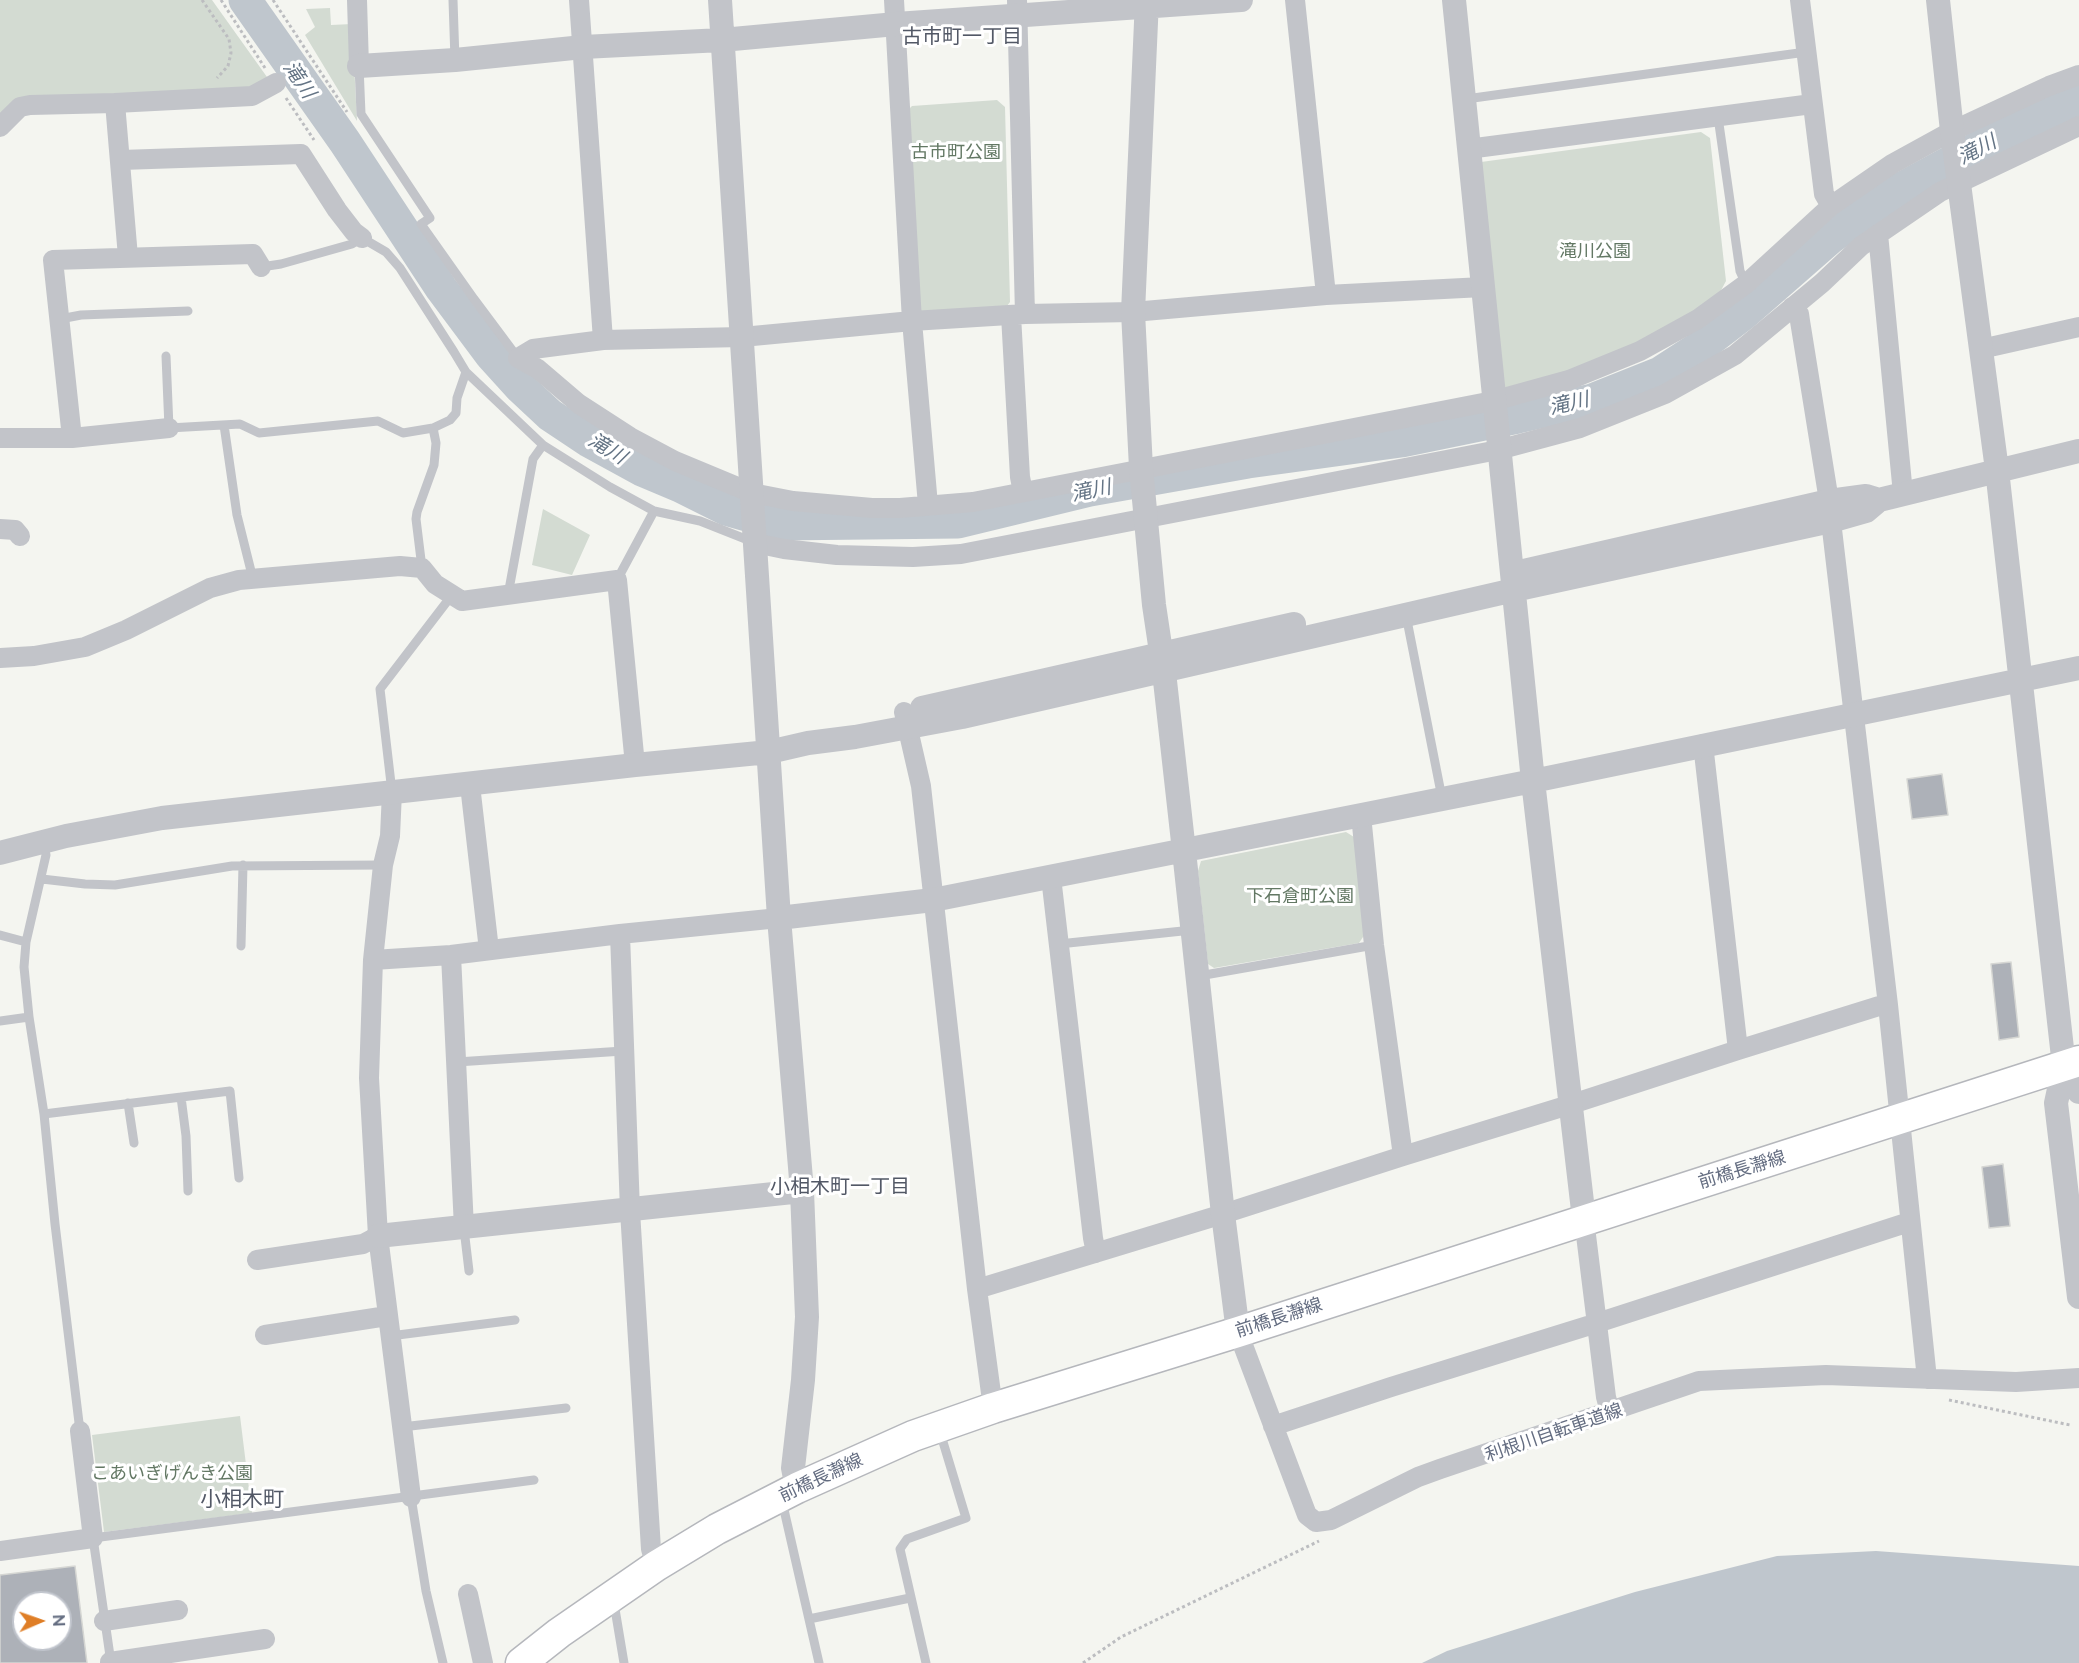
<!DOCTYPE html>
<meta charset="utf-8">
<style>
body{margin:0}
#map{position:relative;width:2079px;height:1663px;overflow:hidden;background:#f4f5f0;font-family:Raleway,sans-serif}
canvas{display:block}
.north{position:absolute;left:12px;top:1591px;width:60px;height:60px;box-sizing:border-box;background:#fff;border:2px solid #c1c5cd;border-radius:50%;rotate:88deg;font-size:16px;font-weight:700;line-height:24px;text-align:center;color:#646d81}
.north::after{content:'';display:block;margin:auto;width:21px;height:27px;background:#df7e26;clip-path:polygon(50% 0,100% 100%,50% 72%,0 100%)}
</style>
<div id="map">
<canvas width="2079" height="1663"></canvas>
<div class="north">N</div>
</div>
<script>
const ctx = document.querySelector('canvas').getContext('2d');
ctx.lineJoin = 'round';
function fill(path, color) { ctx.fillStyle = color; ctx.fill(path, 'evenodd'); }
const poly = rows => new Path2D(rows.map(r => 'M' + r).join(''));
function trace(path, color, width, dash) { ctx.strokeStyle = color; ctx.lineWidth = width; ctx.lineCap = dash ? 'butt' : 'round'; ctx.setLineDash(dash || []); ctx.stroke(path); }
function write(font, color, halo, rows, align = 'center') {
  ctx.font = font + ' Raleway,"Noto Sans JP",sans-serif'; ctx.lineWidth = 6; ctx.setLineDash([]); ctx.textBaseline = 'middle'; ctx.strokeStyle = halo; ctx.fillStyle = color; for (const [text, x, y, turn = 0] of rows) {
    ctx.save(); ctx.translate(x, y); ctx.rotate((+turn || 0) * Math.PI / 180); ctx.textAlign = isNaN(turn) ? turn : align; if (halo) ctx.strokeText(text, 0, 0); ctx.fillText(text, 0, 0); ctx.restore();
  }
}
const green = poly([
 [0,0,212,0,267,77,261,86,0,117],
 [330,8,331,25,352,24,357,121,305,35,315,27,306,9],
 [997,100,1005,107,1010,302,1004,310,926,316,918,309,904,114,912,106],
 [1701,132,1710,138,1726,281,1718,296,1700,314,1565,376,1504,388,1481,162],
 [543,509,590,535,572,575,532,565],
 [1346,832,1354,837,1365,934,1359,943,1214,968,1208,964,1198,871,1201,861],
 [240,1416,252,1513,104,1532,92,1435]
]);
const water = poly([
 [1876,1551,2079,1566,2079,1663,1422,1663,1447,1651,1635,1592,1777,1556]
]);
const river = poly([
 [245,0,345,142,441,288,491,355,520,387,550,415,589,441,642,470,680,486,726,509,779,524,958,522,1090,490,1248,462,1401,441,1518,417,1592,400,1660,373,1703,345,1742,315,1830,238,1893,193,1993,139,2079,98]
]);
const building = poly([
 [1942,774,1948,815,1912,819,1907,779,1942,774],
 [2011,962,2019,1037,1999,1040,1991,964,2011,962],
 [2003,1164,2010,1226,1989,1228,1982,1167,2003,1164],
 [75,1566,87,1663,0,1663,0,1575,75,1566],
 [24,1603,60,1603,60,1639,24,1639,24,1603]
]);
const path = poly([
 [202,0,229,39,231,53,228,66,217,78],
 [221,0,265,68],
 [273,0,347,112],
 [286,98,314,140],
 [1949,1400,2070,1425],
 [1083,1663,1121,1637,1319,1541]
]);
const service = poly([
 [453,0,455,60],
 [359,66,361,114,430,218,421,224,474,299,518,358],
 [1466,99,1806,52],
 [1718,117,1740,271,1746,284],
 [261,267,281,264,352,244,362,238,386,252,400,268,454,352,466,372,543,445,610,487,654,511,700,521,753,542],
 [60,319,81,315,188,311],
 [166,356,169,428,240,424,259,433,378,421,403,433,433,428,450,420,456,413,457,398,466,372],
 [224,425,237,515,253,579],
 [422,568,416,519,417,512,434,465,436,443,433,428],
 [617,580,654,511],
 [508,595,533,459,543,445],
 [1406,615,1442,798],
 [392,792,380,689,452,595],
 [44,844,46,855,26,942,24,967,29,1017,44,1114,55,1224,80,1431],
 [42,879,85,884,115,885,232,866,383,865],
 [0,935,26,942],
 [1059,944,1192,930],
 [241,946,243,865],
 [1199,976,1374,945],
 [0,1021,29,1017],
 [457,1062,623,1051],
 [181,1097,186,1136,188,1191],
 [128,1103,134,1143],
 [44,1114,230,1091,239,1178],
 [464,1229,469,1271],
 [390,1336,515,1320],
 [402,1427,566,1408],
 [411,1497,426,1591,443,1663],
 [782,1501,819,1663],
 [612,1601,615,1609,624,1663],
 [809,1619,910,1598],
 [111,1663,93,1538,534,1480],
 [926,1663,900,1549,907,1539,966,1518,940,1432]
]);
const minor = poly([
 [357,0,359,66],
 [579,0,603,340],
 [894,0,912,321,928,505],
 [1017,0,1025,314],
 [1295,0,1326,295],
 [1800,0,1824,194,1831,206],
 [115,103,128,257],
 [0,127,20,107,30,105,115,103,252,96,276,83],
 [1468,149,1812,104],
 [121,160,301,154,337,210,354,232,362,238],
 [1878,234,1903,494],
 [1792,307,1799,314,1800,321,1829,501],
 [1011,315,1020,477,1023,492],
 [1981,349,2079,327],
 [518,358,538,369,579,404,630,437,675,461,752,493,793,501,872,508,900,508,973,502,1493,401,1569,380,1640,351,1698,319,1746,284,1831,206,1892,164,1952,131,2049,86,2079,75],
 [518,358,533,349,603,340,742,337,912,321,1025,314,1133,312,1326,295,1483,287],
 [0,438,72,438,169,428],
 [72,438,53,260,253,254,261,267],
 [1831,521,1888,1005,1927,1379],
 [0,529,15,530,20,536],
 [755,543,784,549,837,555,913,557,961,554,1498,450,1580,428,1665,394,1735,355,1822,283,1861,246,1940,192,2079,126],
 [0,658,34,656,85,647,126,630,210,588,239,580,400,566,422,568,435,584,462,601,617,580,635,765],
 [904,712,921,786,977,1289,993,1408],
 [1703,744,1738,1050],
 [470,785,489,950],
 [392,792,390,836,383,865,373,960,369,1078,378,1236,411,1497],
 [1361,815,1374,945,1403,1156],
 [1051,877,1093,1238,1096,1253],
 [620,934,630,1211,651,1549,656,1566],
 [451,955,464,1228],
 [373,960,451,955,620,934,779,918],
 [1584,1219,1606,1397,1610,1412],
 [257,1260,363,1244,378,1236],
 [977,1289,1223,1214,1403,1156,1572,1104,1738,1050,1879,1006,1888,1005],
 [1238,1332,1307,1515,1316,1522,1331,1520,1418,1477,1440,1469,1699,1381,1826,1375,2016,1382,2079,1378],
 [265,1335,387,1316],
 [1273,1426,1391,1387,1597,1323,1903,1224,1910,1224],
 [0,1551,93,1538,80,1431],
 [468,1594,483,1663],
 [104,1621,178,1610],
 [110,1662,265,1639]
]);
const tertiary = poly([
 [720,0,779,918,802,1191,807,1317,803,1380,793,1468,797,1488],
 [1147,0,1133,312,1141,468,1154,605,1164,672,1184,851,1223,1214,1238,1332],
 [1454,0,1533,781,1584,1219],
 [1938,0,1952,131,1997,470,2064,1066,2056,1103,2079,1297],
 [359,66,455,60,583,47,722,40,896,24,1241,0],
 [1515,573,1829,501,1866,496,1879,500],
 [922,708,1294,624],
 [0,853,66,836,162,818,635,765,769,752,808,743,855,737,962,717,1514,590,1831,521,1866,511,1879,500,2079,451],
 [779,918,933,900,1533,781,2079,668],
 [2064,1066,2079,1092],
 [378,1236,802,1191]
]);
const primary = poly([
 [521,1663,559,1633,656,1566,717,1529,797,1488,913,1436,993,1408,1238,1332,2079,1061]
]);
const parkNames = [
 ["古市町公園",956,153],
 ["滝川公園",1595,252],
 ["下石倉町公園",1300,897],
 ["こあいぎげんき公園",172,1474]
];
const streetNames = [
 ["前橋長瀞線",1742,1170,-17],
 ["前橋長瀞線",1279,1318,-18],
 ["利根川自転車道線",1554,1433,-19],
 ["前橋長瀞線",821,1478,-25]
];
const neighbourhoodNames = [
 ["古市町一丁目",962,37],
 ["小相木町一丁目",840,1187]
];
const waterNames = [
 ["滝川",299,80,56],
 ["滝川",1977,150,-27],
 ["滝川",1569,404,-13],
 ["滝川",607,449,31],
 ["滝川",1091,491,-12]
];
const quarterNames = [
 ["小相木町",242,1500]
];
fill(green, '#d3dbd2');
fill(water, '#bfc6cd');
trace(river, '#bfc6cd', 33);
fill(building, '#adb1b8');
trace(building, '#d5d6d3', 1.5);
trace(primary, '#b5b7bc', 33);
trace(path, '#bcbdc0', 3, [3, 3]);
trace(service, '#c2c4c9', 9);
trace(minor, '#c2c4c9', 20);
trace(tertiary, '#c2c4c9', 24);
trace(primary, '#fff', 30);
write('18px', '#637864', '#fff', parkNames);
write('18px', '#646d81', '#fff', streetNames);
write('20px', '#525866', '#fff', neighbourhoodNames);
write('italic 20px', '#647485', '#fff', waterNames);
write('21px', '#525866', '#fff', quarterNames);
</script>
